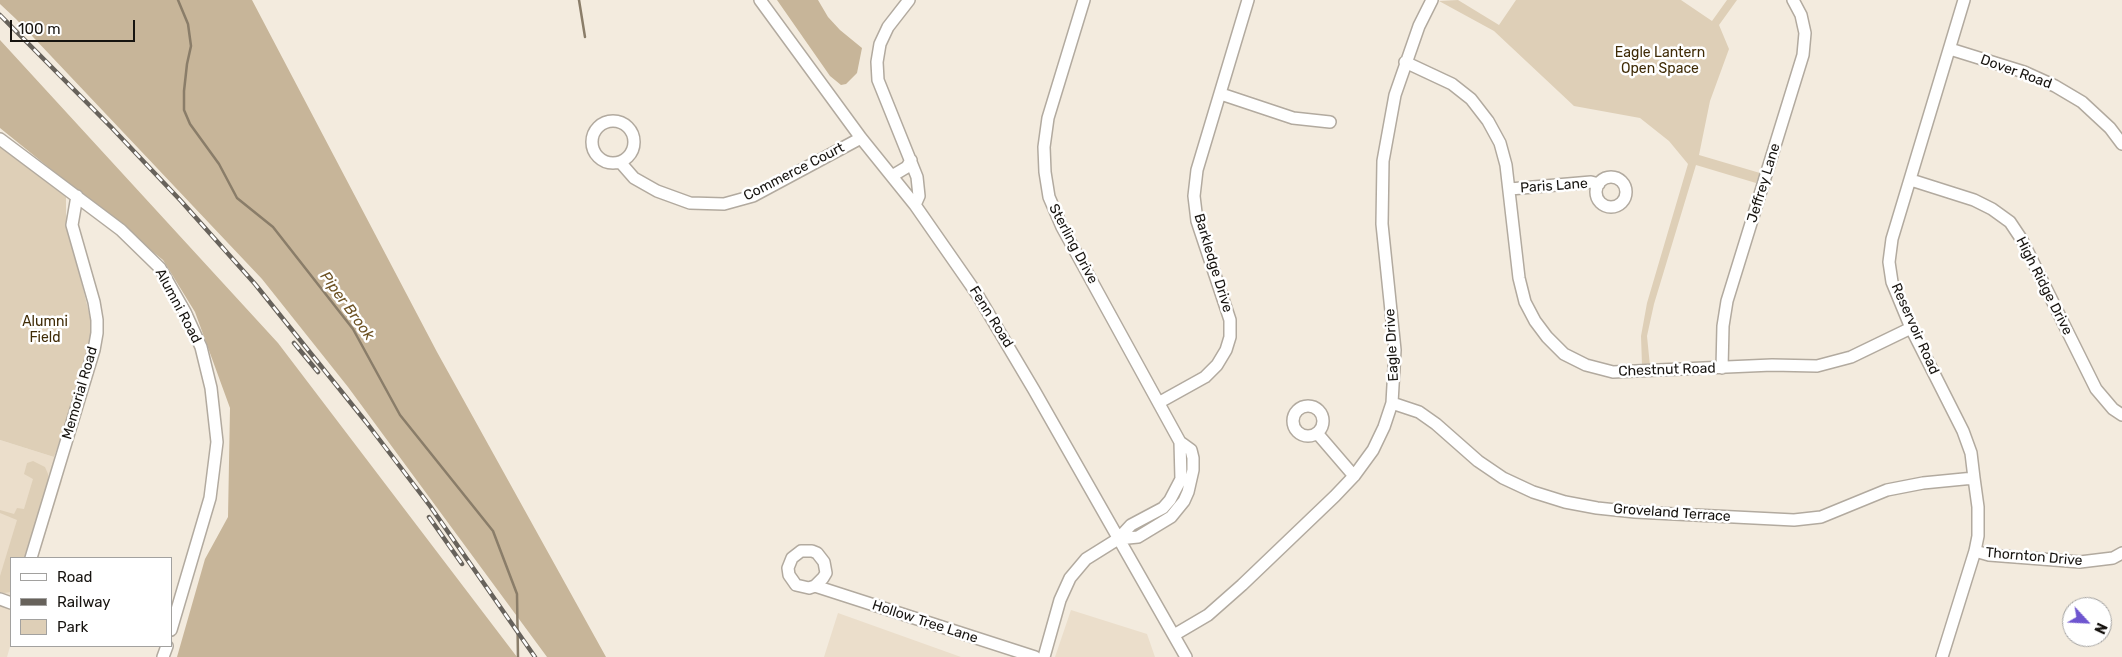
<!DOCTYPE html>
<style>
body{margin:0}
#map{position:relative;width:2122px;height:657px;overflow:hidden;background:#f3ebde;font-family:Rubik,sans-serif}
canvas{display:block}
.legend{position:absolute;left:10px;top:557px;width:162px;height:90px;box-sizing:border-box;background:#fff;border:1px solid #a2a19f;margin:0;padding:6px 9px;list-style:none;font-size:15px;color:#171410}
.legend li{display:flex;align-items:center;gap:10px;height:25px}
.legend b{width:25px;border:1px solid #a2a19f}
.north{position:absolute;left:2062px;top:597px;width:50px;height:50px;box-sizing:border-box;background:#fff;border:1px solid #a2a19f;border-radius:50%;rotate:115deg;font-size:14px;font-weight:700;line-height:20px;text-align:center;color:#171410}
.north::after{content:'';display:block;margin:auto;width:18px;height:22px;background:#6e55cf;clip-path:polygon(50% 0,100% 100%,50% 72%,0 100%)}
.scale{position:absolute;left:10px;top:20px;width:125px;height:22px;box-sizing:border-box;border:2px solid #171410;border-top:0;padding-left:6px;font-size:15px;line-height:18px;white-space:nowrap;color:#171410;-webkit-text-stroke:4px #fff;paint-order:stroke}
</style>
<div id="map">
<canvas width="2122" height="657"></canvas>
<ul class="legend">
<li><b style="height:6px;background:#fff"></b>Road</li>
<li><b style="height:6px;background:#67625b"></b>Railway</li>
<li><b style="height:14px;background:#decfb7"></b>Park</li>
</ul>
<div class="north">N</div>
<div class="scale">100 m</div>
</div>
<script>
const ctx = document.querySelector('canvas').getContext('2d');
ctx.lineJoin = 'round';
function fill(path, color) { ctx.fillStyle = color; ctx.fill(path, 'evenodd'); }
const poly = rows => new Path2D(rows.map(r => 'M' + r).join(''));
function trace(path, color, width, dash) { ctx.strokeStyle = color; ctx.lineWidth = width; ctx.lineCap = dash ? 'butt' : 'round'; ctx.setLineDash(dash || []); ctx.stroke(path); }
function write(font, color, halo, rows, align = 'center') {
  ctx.font = font + ' Rubik,sans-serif'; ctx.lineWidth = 5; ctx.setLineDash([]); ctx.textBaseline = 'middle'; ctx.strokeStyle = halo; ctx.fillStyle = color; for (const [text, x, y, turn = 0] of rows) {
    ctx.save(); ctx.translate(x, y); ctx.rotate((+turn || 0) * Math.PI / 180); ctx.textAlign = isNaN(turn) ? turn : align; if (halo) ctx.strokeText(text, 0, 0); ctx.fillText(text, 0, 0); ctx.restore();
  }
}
const built = poly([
 [0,440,54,457,62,481,38,558,11,558,11,643,7,657,0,657],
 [1071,610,1147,634,1155,657,1055,657],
 [838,613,961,657,824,657]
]);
const green = poly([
 [1458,0,1499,25,1516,0,1681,0,1712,21,1727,0,1737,0,1719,25,1729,49,1710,101,1699,155,1760,173,1756,183,1696,165,1654,304,1647,336,1650,366,1642,365,1641,336,1647,303,1688,164,1669,141,1640,118,1574,106,1494,31,1439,1],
 [0,146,66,197,66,214,70,235,90,317,91,335,73,402,54,457,0,440],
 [33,461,45,467,48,474,48,481,24,558,11,558,11,592,4,593,0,592,0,576,17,520,0,513,0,510,14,514,17,508,24,509,33,479,24,474,27,463]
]);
const forest = poly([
 [0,0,252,0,437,352,606,657,547,657,348,387,262,279,16,19,0,4],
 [777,0,818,0,828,17,840,30,862,48,857,73,846,84,841,85,830,76],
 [0,40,278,343,517,657,177,657,205,559,228,517,230,408,195,312,163,260,0,128]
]);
const stream = poly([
 [178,0,188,24,191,46,187,64,184,91,184,110,190,124,219,164,237,198,273,227,353,329,400,415,493,531,517,594,518,657],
 [579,0,585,37]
]);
const minor = poly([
 [760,0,861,138,915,205,977,294,1034,390,1186,657],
 [909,0,888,27,880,44,877,62,878,80,917,177,919,196,915,205],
 [1084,0,1048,118,1044,147,1045,172,1049,197,1062,227,1180,442,1191,450,1193,458,1193,470,1188,492,1184,501,1171,517,1138,537,1118,539],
 [1950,49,2024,72,2055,86,2082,102,2110,128,2122,144],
 [1405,62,1452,84,1471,99,1488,121,1500,143,1506,165,1519,278,1525,302,1535,321,1547,337,1564,354,1586,365,1613,372,1772,365,1817,366,1851,357,1911,328],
 [1221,94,1293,118,1330,122],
 '592 142a21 21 0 1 1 42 0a21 21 0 1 1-42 0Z',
 [0,139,121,230,160,268,185,312,201,347,211,388,217,442,210,498,171,630],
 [620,162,634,178,657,191,690,203,724,204,753,196,861,138],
 [892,176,907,167,911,160],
 '1596 192a15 15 0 1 1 30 0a15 15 0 1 1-30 0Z',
 [1911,180,1974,200,1992,209,2010,222,2022,240,2096,389,2113,409,2122,415],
 [1510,189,1591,182,1599,184],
 [1722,368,1723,326,1727,301,1803,55,1805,33,1801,15,1793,0],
 [1160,402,1205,377,1217,365,1226,350,1230,337,1230,320,1197,221,1194,196,1197,170,1248,0],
 [1392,403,1419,412,1436,424,1478,461,1503,478,1533,492,1565,502,1597,508,1635,512,1794,520,1821,517,1887,490,1923,483,1974,478],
 '1293 421a15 15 0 1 1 30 0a15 15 0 1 1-30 0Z',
 [1317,433,1354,476],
 [1975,551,1989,555,2080,562,2113,558,2122,553],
 [31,558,94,350,97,333,97,320,94,302,72,225,77,196],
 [815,586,823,578,826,573,824,562,817,553,812,551,801,551,792,558,788,568,789,575,796,585,809,588,815,586,1035,657],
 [0,599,11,603],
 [1174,635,1208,615,1242,585,1335,496,1354,476,1373,450,1384,427,1392,403,1395,350,1382,224,1383,161,1395,95,1419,26,1432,0],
 [163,657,167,646],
 [1044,657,1060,600,1070,578,1086,559,1118,539,1131,525,1163,508,1170,500,1181,479,1180,442],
 [1942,657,1975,551,1978,536,1978,507,1974,478,1971,453,1963,431,1911,328,1892,282,1889,262,1892,239,1964,0]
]);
const rail = poly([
 [0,15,111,127,181,201,255,284,366,422,430,506,535,657],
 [294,343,318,372],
 [429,517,462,564]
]);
const parkNames = [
 ["Eagle Lantern",1660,53],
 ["Open Space",1660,69],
 ["Alumni",45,322],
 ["Field",45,338]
];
const streetNames = [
 ["Dover Road",2016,72,20],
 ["Commerce Court",794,172,-27],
 ["Jeffrey Lane",1764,183,-73],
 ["Paris Lane",1554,186,-4],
 ["Sterling Drive",1073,244,62],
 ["Barkledge Drive",1213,263,73],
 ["High Ridge Drive",2044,286,63],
 ["Alumni Road",178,306,62],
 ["Fenn Road",991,317,58],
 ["Reservoir Road",1915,329,66],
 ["Eagle Drive",1392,345,-93],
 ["Chestnut Road",1667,370,-2],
 ["Memorial Road",80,393,-74],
 ["Groveland Terrace",1672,513,4],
 ["Thornton Drive",2034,557,5],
 ["Hollow Tree Lane",925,622,18]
];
const waterNames = [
 ["Piper Brook",347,306,54]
];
fill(built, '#ebdecb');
fill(green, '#decfb7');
fill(forest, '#c7b599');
trace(stream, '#8a7d69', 2.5);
trace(minor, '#b2aa9f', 14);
trace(minor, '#fff', 11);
trace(rail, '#67625b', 4.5);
trace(rail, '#fff', 2.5, [8]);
write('14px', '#3f2b06', '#fff', parkNames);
write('14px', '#171410', '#fff', streetNames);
write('italic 15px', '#6d5223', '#fff', waterNames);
</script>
